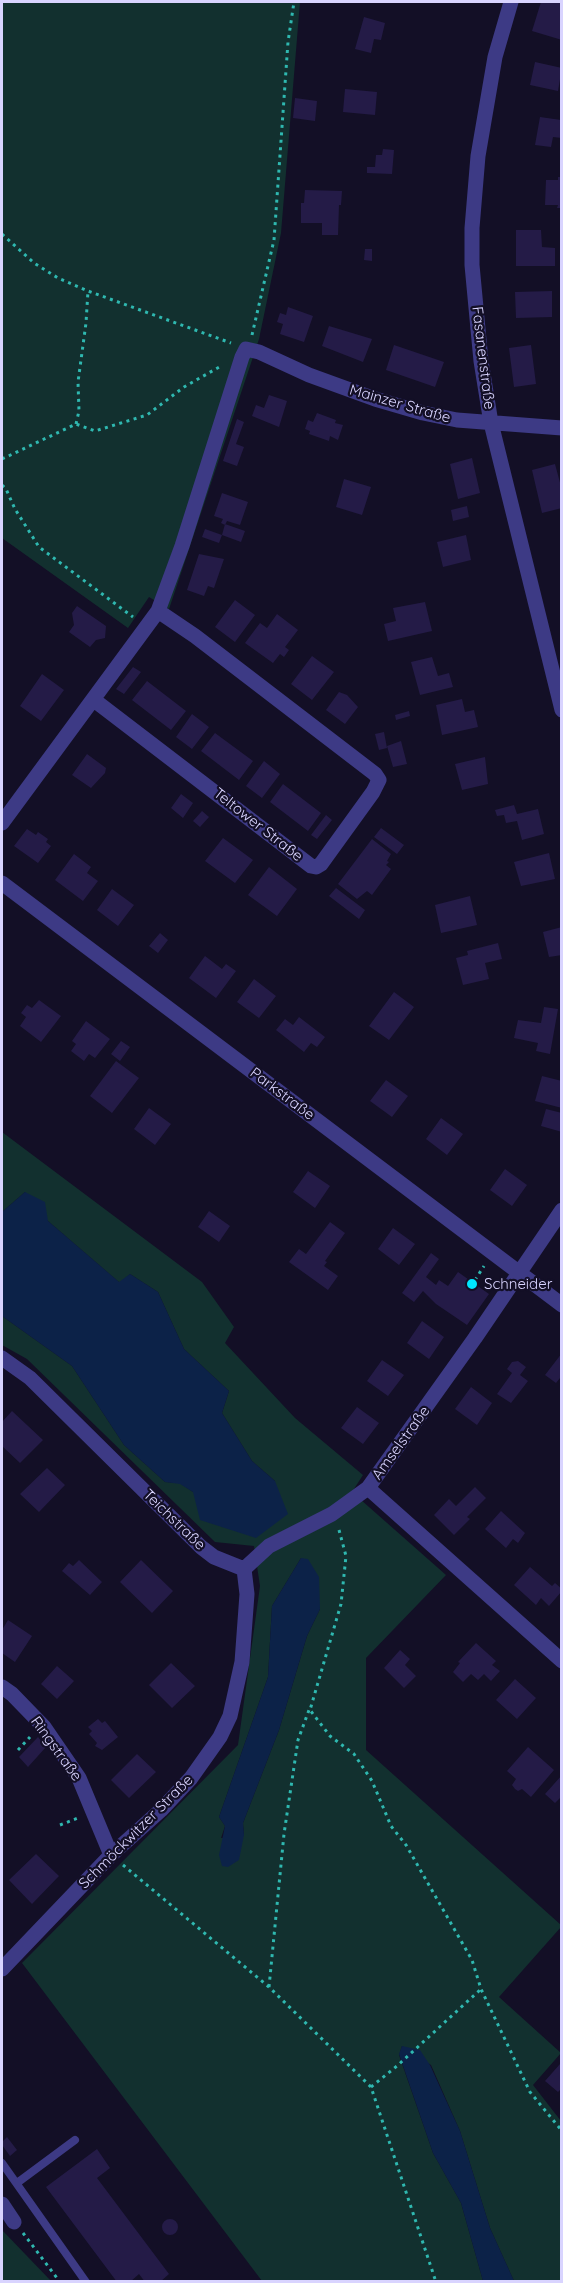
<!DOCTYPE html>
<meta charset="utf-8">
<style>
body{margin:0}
#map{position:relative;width:563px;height:2283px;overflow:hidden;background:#130f26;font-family:Quicksand,sans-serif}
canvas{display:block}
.frame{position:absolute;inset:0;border:3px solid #d9d4ff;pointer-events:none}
</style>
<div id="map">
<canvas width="563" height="2283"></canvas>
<div class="frame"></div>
</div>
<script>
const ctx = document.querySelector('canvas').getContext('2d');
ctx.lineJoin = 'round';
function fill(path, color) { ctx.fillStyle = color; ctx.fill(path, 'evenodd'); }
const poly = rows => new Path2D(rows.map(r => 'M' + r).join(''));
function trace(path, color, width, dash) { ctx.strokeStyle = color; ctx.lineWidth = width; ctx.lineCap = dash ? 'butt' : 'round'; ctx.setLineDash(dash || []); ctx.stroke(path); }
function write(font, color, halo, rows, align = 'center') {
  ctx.font = font + ' Quicksand,sans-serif'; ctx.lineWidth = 4.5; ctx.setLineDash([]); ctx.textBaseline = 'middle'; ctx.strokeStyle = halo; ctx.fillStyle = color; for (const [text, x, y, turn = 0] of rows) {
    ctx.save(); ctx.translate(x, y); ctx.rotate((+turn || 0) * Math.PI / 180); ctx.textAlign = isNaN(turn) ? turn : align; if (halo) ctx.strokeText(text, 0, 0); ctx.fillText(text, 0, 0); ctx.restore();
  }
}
const green = poly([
 [2,2,300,2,281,233,259,339,169,609,149,597,128,628,2,538],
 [2,1132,202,1282,234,1327,225,1343,295,1418,363,1475,352,1492,446,1575,366,1658,366,1750,561,1925,561,1927,499,1997,561,2053,533,2085,561,2121,561,2281,514,2281,490,2228,460,2131,431,2065,402,2046,399,2055,433,2153,461,2203,483,2281,262,2281,22,1963,238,1745,260,1586,254,1546,215,1542,27,1359,2,1345,2,1316,72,1366,124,1445,165,1482,180,1483,193,1492,275,1481,252,1461,222,1413,229,1391,184,1349,158,1292,130,1274,120,1283,48,1221,25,1192,2,1212],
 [301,1558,320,1609,307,1636,279,1730,243,1823,244,1835,221,1838,225,1826,219,1817,268,1677,272,1606],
 [2,2230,51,2281,2,2281]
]);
const water = poly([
 [25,1192,45,1202,48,1221,119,1282,130,1274,158,1292,184,1349,229,1391,222,1413,252,1461,275,1481,288,1514,256,1538,200,1520,193,1492,180,1484,165,1482,124,1445,72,1366,2,1316,2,1212],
 [301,1558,308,1559,319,1577,320,1609,307,1636,279,1730,243,1823,244,1835,239,1860,228,1867,222,1866,219,1855,225,1826,219,1817,268,1677,272,1606],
 [402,2046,420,2050,430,2065,460,2131,490,2228,514,2281,483,2281,461,2203,433,2153,399,2054]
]);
const building = poly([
 [541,2,562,2,562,40,532,31],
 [364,17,385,23,381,40,374,39,371,53,355,49],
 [535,62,562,68,558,91,530,85],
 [345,89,377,92,375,115,343,112],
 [295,98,317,101,315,121,293,118],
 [540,117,561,120,562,138,553,137,551,147,535,145],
 [383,149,394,150,392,174,367,173,367,167,375,167,376,155,382,155],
 [558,177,562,177,562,208,557,208,558,205,545,205,546,180,558,180],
 [305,190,342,191,341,205,339,205,338,235,322,235,322,223,301,223,301,203,304,203],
 [516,230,541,230,542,247,555,248,555,266,516,266],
 [365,249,372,249,372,261,364,260],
 [552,291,552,317,516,318,515,292],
 [288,307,313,316,304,342,280,334,283,324,277,322,280,313,286,315],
 [329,326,372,339,363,362,322,346],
 [394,345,444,362,435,387,386,370],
 [531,345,536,384,514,387,509,348],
 [269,395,287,401,279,427,252,416,256,405,264,408],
 [317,413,336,420,335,423,343,425,338,440,330,436,329,441,309,434,310,431,305,429,308,420,313,422],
 [237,419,244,422,236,444,244,447,237,466,223,461],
 [472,458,480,493,458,499,450,464],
 [555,464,562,490,562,508,542,513,532,470],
 [344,479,371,487,362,515,336,507],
 [222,493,248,502,240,525,227,521,225,525,221,523,223,519,214,516],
 [467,506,469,517,453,521,451,510],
 [225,524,245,531,241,542,222,535,219,543,202,537,205,529,222,535],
 [466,535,471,560,443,567,437,542],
 [199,554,224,559,214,588,208,586,204,596,187,590],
 [235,600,255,615,235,642,215,627],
 [425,602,432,631,388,641,384,624,396,621,393,608],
 [77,606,106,626,105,638,96,640,90,647,69,632,74,625,72,613],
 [277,614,298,630,285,647,289,650,284,657,280,654,273,663,245,643,260,623,267,628],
 [312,656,334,672,312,700,291,684],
 [432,657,438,676,449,673,453,687,420,695,411,662],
 [133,667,141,672,124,694,116,689],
 [42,674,64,690,41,721,20,706],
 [147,681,186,711,171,730,132,700],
 [339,692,347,695,358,707,345,724,326,710],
 [462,699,465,712,474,710,478,727,442,735,436,705],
 [409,711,410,716,396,720,395,715],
 [192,714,209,727,192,749,176,737],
 [384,732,387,748,379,750,375,734],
 [215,733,253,761,239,780,201,751],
 [401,741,407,764,393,767,387,746],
 [87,754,106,768,105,773,91,788,72,775],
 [485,757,488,784,462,790,455,764],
 [264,761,280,774,262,798,246,786],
 [283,784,321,813,308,831,270,802],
 [181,794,193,803,183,818,171,808],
 [514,805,517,814,538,809,544,834,522,840,517,821,506,823,504,815,497,816,495,810],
 [202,811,209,817,200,827,193,821],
 [326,815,332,820,317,839,311,835],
 [381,828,404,845,397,854,374,837],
 [27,829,36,835,38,832,48,839,46,842,51,846,38,863,14,846],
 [223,838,253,860,235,883,205,861],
 [372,839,391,854,387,861,389,862,386,865,391,869,372,895,367,891,357,899,338,884],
 [549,853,555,879,521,886,514,862],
 [74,854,91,867,87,873,98,881,83,901,55,880],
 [269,867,297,889,277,916,248,895],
 [336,888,365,910,359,919,329,896],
 [112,889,134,905,118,926,97,910],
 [470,896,477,925,441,933,435,905],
 [562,927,562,955,549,957,543,932],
 [160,933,168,940,158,953,149,946],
 [498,943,502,959,485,963,489,979,463,985,456,958,468,955,467,951],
 [205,956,222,969,226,964,236,971,216,998,189,978],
 [254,979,276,996,259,1018,237,1002],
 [394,992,414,1007,389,1040,369,1026],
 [39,1000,61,1016,41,1042,20,1026,26,1017,21,1013,27,1005,32,1008],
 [544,1007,558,1009,550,1054,536,1051,538,1043,514,1038,518,1020,541,1023],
 [299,1017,325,1037,317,1047,311,1043,304,1052,276,1030,285,1019,293,1025],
 [86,1021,110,1039,95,1058,89,1054,84,1061,71,1051,76,1044,72,1041],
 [121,1041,130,1047,120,1061,111,1054],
 [116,1061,139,1078,112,1113,90,1096],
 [542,1076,562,1081,562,1108,535,1101],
 [386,1080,408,1096,392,1117,370,1101],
 [149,1108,171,1124,155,1145,134,1129],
 [546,1109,562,1113,562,1132,541,1126],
 [441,1118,463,1134,447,1155,426,1139],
 [505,1169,527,1185,512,1206,490,1190],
 [308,1171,330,1186,315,1208,293,1192],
 [209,1211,230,1226,219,1242,198,1227],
 [330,1222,345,1233,325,1261,327,1262,324,1266,338,1276,328,1290,289,1262,299,1249,306,1254],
 [393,1228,415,1244,399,1265,378,1249],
 [431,1253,439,1259,426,1277,436,1285,439,1280,448,1286,458,1272,489,1294,467,1325,436,1304,423,1291,414,1302,402,1293],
 [422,1321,444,1337,429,1359,407,1343],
 [562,1353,562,1379,560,1378,556,1383,545,1375],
 [382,1360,404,1375,388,1396,367,1381],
 [518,1361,526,1367,520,1375,528,1381,511,1403,497,1394,512,1373,507,1369,512,1362],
 [471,1387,492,1403,477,1425,455,1409],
 [357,1407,379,1423,363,1444,341,1428],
 [12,1411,43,1440,20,1463,2,1446,2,1422],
 [47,1468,65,1485,39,1512,20,1494],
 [475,1487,486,1498,467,1517,470,1519,454,1535,434,1515,449,1499,456,1506],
 [501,1511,525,1533,518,1543,513,1539,506,1548,485,1529],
 [79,1560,102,1582,90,1595,62,1571,69,1563,73,1566],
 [141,1560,173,1591,152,1613,120,1582],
 [530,1567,552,1586,555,1583,562,1589,562,1591,549,1606,541,1598,536,1605,514,1585],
 [8,1620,32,1636,15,1662,2,1653,2,1630],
 [476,1643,496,1661,492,1665,500,1671,491,1681,484,1674,478,1680,471,1674,463,1682,453,1672,460,1663,458,1662],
 [400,1650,410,1659,405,1665,416,1676,404,1688,384,1668],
 [171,1663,195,1686,172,1708,149,1685],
 [57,1666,74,1681,57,1699,41,1684],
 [515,1679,536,1698,517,1719,496,1700],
 [98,1719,102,1723,105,1721,118,1737,102,1750,95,1746,97,1743,89,1734,92,1731,88,1727],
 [38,1737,46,1747,28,1767,19,1757],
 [528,1747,554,1770,531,1797,522,1789,518,1791,515,1789,512,1785,516,1779,507,1771],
 [137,1754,156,1772,129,1798,111,1780],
 [562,1775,562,1796,555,1803,545,1794],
 [36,1854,59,1876,32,1904,9,1880],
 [560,2064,562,2088,558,2092,545,2081],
 [7,2137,17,2150,10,2156,2,2145,2,2142],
 [97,2149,110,2168,97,2178,169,2274,160,2282,145,2282,139,2274,130,2282,117,2282,46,2187],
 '162 2227a8 8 0 1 1 16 0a8 8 0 1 1-16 0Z'
]);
const path = poly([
 [2,234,34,263,58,278,88,291,231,343],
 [252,335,274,240,288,42,294,2],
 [76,424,79,411,78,382,86,323,88,291],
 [2,459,76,424,95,431,147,415,184,387,221,366],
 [2,485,6,489,15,509,39,547,133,617],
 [475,1280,484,1266],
 [339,1530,346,1556,341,1604,310,1710,330,1736,354,1754,372,1781,391,1826,406,1845,472,1960,481,1989,530,2092,562,2131],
 [18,1750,30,1737],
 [60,1825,78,1818],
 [123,1865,269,1987,371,2087,436,2282],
 [269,1987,284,1834,298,1740,309,1710],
 [371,2087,397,2066,481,1989],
 [23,2233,60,2282]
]);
const lane = poly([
 [2,2163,86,2282],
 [17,2183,75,2140]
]);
const street = poly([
 [511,2,495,57,478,156,472,228,472,265,481,361,491,423,562,710],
 [94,700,311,866,316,867,321,864,373,792,379,780,375,774,195,636,158,611],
 [2,823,158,611,182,546,242,357,246,349,259,352,309,375,375,399,423,413,457,420,562,428],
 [2,883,562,1305],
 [2,1358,30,1378,201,1547,214,1557,244,1569],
 [368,1488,562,1661],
 [244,1569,269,1546,332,1514,368,1488,475,1338,562,1210],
 [2,1687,12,1694,44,1727,79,1778,111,1855],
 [2,1969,111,1855,161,1810,191,1778,220,1737,230,1716,242,1662,247,1594,244,1569],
 [2,2204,14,2222]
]);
const markers = [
 [472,1284,6,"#00e5ff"]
];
const streetNames = [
 ["Fasanenstraße",483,358,83],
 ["Mainzer Straße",400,404,16],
 ["Teltower Straße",258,825,38],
 ["Parkstraße",282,1094,37],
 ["Amselstraße",401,1443,-54],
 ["Teichstraße",174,1520,44],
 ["Ringstraße",56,1749,54],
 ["Schmöckwitzer Straße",136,1832,-45]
];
const poiNames = [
 ["Schneider",484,1284]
];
fill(green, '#12302f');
fill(water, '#0c2248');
fill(building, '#241b47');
trace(path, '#2fb8b0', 3, [3, 4.5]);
trace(lane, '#3d3a85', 8);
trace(street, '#3d3a85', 15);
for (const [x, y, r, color] of markers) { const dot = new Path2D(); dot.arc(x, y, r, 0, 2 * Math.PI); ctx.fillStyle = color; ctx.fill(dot); trace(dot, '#130f26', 2); }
write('15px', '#d9d4ff', '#130f26', streetNames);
write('15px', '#d9d4ff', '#130f26', poiNames, 'left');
</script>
